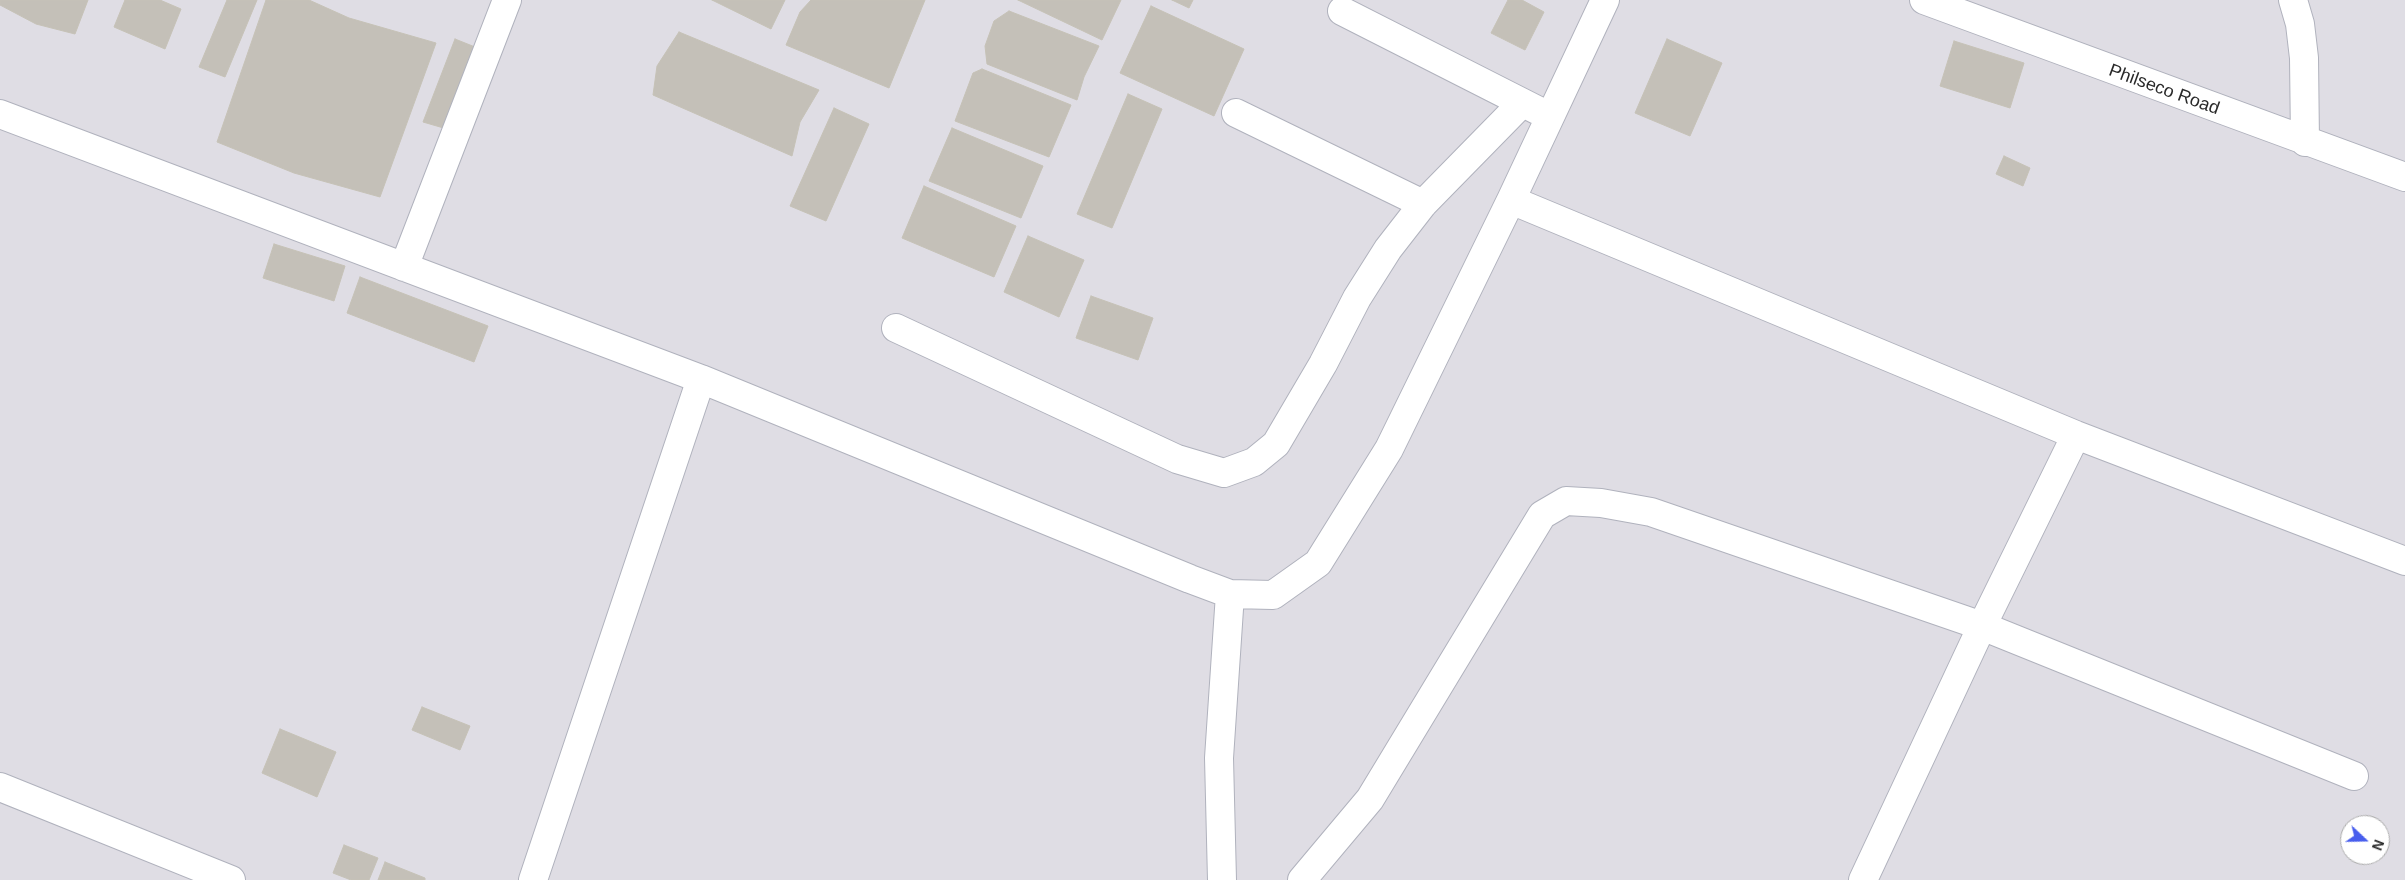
<!DOCTYPE html>
<style>
body{margin:0}
#map{position:relative;width:2405px;height:880px;overflow:hidden;background:#ebe6dd;font-family:Helvetica,sans-serif}
canvas{display:block}
.north{position:absolute;left:2340px;top:815px;width:50px;height:50px;box-sizing:border-box;background:#fff;border:1px solid #aaa;border-radius:50%;rotate:111deg;font-size:14px;font-weight:700;line-height:20px;text-align:center;color:#2a2a2a}
.north::after{content:'';display:block;margin:auto;width:18px;height:22px;background:#485eed;clip-path:polygon(50% 0,100% 100%,50% 72%,0 100%)}
</style>
<div id="map">
<canvas width="2405" height="880"></canvas>
<div class="north">N</div>
</div>
<script>
const ctx = document.querySelector('canvas').getContext('2d');
ctx.lineJoin = 'round';
function fill(path, color) { ctx.fillStyle = color; ctx.fill(path, 'evenodd'); }
const poly = rows => new Path2D(rows.map(r => 'M' + r).join(''));
function trace(path, color, width, dash) { ctx.strokeStyle = color; ctx.lineWidth = width; ctx.lineCap = dash ? 'butt' : 'round'; ctx.setLineDash(dash || []); ctx.stroke(path); }
function write(font, color, halo, rows, align = 'center') {
  ctx.font = font + ' Helvetica,sans-serif'; ctx.lineWidth = 4; ctx.setLineDash([]); ctx.textBaseline = 'middle'; ctx.strokeStyle = halo; ctx.fillStyle = color; for (const [text, x, y, turn = 0] of rows) {
    ctx.save(); ctx.translate(x, y); ctx.rotate((+turn || 0) * Math.PI / 180); ctx.textAlign = isNaN(turn) ? turn : align; if (halo) ctx.strokeText(text, 0, 0); ctx.fillText(text, 0, 0); ctx.restore();
  }
}
const industrial = poly([
 [0,0,2405,0,2405,880,0,880],
 [2350,825,2380,825,2380,855,2350,855]
]);
const building = poly([
 [0,0,88,0,75,34,36,24,0,5,0,0],
 [125,0,160,0,181,9,165,49,114,27,125,0],
 [227,0,257,0,225,77,199,67,227,0],
 [266,0,309,0,349,18,436,43,380,197,294,173,217,142,266,0],
 [712,0,785,0,771,29,712,0],
 [811,0,925,0,889,88,786,45,800,12,811,0],
 [1018,0,1121,0,1102,40,1018,0],
 [1172,0,1193,0,1189,8,1172,0],
 [1508,0,1522,0,1544,12,1525,50,1491,33,1508,0],
 [1151,6,1244,49,1214,116,1120,73,1151,6],
 [1009,11,1099,46,1084,77,1077,100,987,64,985,46,994,21,1009,11],
 [679,32,819,90,800,122,792,156,653,95,657,66,679,32],
 [455,39,475,47,447,129,423,122,455,39],
 [1667,39,1722,63,1690,136,1635,113,1667,39],
 [1954,41,2024,63,2010,108,1940,86,1954,41],
 [982,69,1071,105,1049,157,955,121,973,73,982,69],
 [1128,94,1162,109,1112,228,1077,214,1128,94],
 [834,108,869,124,826,221,790,206,834,108],
 [952,128,1043,166,1021,218,929,181,952,128],
 [2004,156,2030,168,2023,186,1996,174,2004,156],
 [924,186,1016,226,994,277,902,238,924,186],
 [1028,236,1084,260,1059,317,1004,292,1028,236],
 [274,244,345,266,334,301,263,278,274,244],
 [360,277,488,326,474,362,347,313,360,277],
 [1091,296,1153,318,1138,360,1076,338,1091,296],
 [422,707,470,726,460,750,412,730,422,707],
 [280,729,336,752,317,797,262,773,280,729],
 [344,845,378,858,369,880,351,880,333,873,344,845],
 [385,862,425,878,425,880,378,880,385,862]
]);
const minor = poly([
 [1924,0,2405,177],
 [2293,0,2300,24,2304,58,2305,142],
 [1342,11,1537,110],
 [1236,113,1423,204],
 [0,114,701,379,1190,579,1230,594,1273,595,1318,563,1389,449,1511,200,1605,0],
 [1511,200,2076,435,2405,561],
 [404,267,507,0],
 [896,328,1177,459,1224,473,1254,462,1276,444,1323,364,1357,298,1388,249,1423,204,1522,103],
 [0,787,231,880],
 [533,880,701,379],
 [1222,880,1219,758,1230,594],
 [1302,880,1370,799,1542,515,1566,501,1601,503,1651,512,1982,626,2354,776],
 [1863,880,1982,626,2076,435]
]);
const streetNames = [
 ["Philseco Road",2164,90,20]
];
fill(industrial, '#dfdde4');
fill(building, '#c4c0b8');
trace(building, '#c6c2b7', 1);
trace(minor, '#b0b2bd', 30);
trace(minor, '#fff', 28);
write('18px', '#2a2a2a', '#fff', streetNames);
</script>
